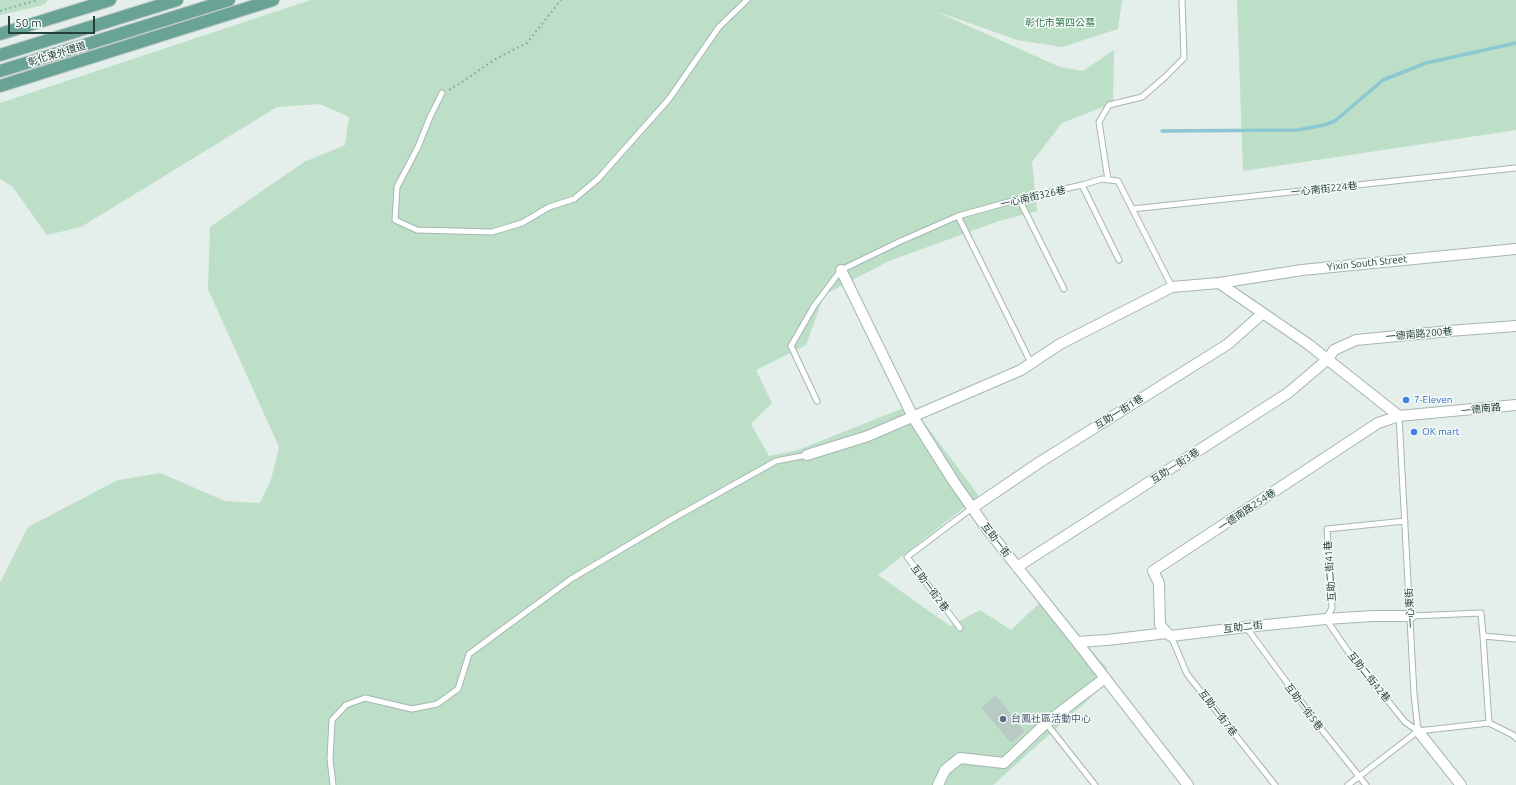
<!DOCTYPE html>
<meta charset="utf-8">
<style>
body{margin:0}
#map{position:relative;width:1516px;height:785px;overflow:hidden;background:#e4eeea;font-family:Ubuntu,sans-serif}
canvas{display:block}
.scale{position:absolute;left:8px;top:16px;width:87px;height:18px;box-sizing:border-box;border:2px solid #234039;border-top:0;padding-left:5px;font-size:12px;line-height:14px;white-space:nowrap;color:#234039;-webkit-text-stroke:3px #f5faf8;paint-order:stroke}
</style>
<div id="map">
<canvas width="1516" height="785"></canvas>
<div class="scale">50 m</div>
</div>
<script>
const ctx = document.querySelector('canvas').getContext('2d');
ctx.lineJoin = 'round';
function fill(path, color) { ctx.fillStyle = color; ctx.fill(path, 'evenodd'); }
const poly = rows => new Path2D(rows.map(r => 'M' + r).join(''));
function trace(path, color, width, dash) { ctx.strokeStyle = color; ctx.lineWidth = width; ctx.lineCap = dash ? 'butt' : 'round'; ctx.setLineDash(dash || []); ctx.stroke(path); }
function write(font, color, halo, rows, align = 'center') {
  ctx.font = font + ' Ubuntu,"Noto Sans TC",sans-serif'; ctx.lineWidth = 3; ctx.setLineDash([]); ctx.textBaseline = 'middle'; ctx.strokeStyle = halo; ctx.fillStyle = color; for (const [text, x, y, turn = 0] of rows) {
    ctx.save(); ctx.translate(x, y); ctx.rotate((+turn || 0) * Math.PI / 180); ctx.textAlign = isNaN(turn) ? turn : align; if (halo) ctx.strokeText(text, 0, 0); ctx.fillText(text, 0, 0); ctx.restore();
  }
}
const green = poly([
 [0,0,47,0,46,3,40,6,0,15],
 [311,0,1122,0,1118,29,1062,47,1017,40,935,11,1060,67,1083,71,1114,50,1113,103,1062,123,1032,162,1037,211,999,221,889,261,824,295,806,345,756,370,772,403,751,424,769,456,798,450,911,405,979,496,878,575,950,626,980,610,1011,630,1045,598,1107,668,1099,690,993,785,0,785,0,583,28,527,118,480,160,473,225,501,260,503,271,480,279,447,208,289,210,227,304,162,345,145,349,117,320,104,277,107,81,227,47,235,12,186,0,179,0,103],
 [1237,0,1516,0,1516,130,1243,171]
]);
const stream = poly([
 [1162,131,1298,130,1324,125,1335,121,1383,80,1426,63,1516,43]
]);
const building = poly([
 [995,696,1024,731,1011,742,982,708,995,696]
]);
const path = poly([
 [0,11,37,0],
 [449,90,462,82,497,58,527,43,561,0]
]);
const lane = poly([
 [442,93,430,117,418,147,397,187,395,220,417,230,492,232,522,223,549,207,574,199,598,179,669,99,719,27,747,0],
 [1108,180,1099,122,1109,105,1142,97,1165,77,1184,58,1182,0],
 [1082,185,1119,260],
 [1019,199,1064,289],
 [1132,209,1516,168],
 [958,216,1031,363],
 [817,401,791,346,814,306,841,270,901,241,958,216,1019,199,1082,185,1102,179,1118,181,1172,287],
 [1399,416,1414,694,1418,731],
 [1405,521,1327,529,1332,608,1326,619,1347,650,1405,722,1418,731],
 [1411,616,1481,613,1483,636,1516,639],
 [1246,627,1322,730,1366,785],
 [960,628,907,557,972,508],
 [1171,636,1187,674,1275,785],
 [1046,723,1095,785],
 [1489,723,1513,735,1516,738],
 [333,785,330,759,332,720,346,705,365,698,412,709,437,704,458,689,469,654,571,579,674,518,776,461,807,455],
 [1348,785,1418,731,1489,723,1483,636]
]);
const street = poly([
 [841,270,913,417,954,482,987,529,1077,642,1188,785],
 [1219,283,1302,270,1516,249],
 [807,455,868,436,1021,370,1060,344,1172,287,1219,283,1308,344,1399,416],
 [972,508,1040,462,1228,344,1263,313],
 [1017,567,1288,393,1328,359,1334,350,1356,340,1449,331,1516,326],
 [1167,633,1160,625,1159,583,1153,571,1378,423,1399,416,1516,405],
 [1077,642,1107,640,1167,633,1171,636,1246,627,1326,619,1373,616,1411,616],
 [1418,731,1461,785],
 [938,785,945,770,960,758,1004,763,1046,723,1105,678]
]);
const primary = poly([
 [0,34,110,0],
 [0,55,177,0],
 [0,71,229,0],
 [0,86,273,0]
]);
const markers = [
 [1406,400,4,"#3f7fe0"],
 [1414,432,4,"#3f7fe0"],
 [1003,719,4,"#5c6f8a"]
];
const parkNames = [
 ["彰化市第四公墓",1060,23]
];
const streetNames = [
 ["彰化東外環道",57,54,-17],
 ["一心南街224巷",1324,189,-6],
 ["一心南街326巷",1033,197,-13],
 ["Yixin South Street",1367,263,-6],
 ["一德南路200巷",1419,334,-5],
 ["一德南路",1481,409,-6],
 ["互助一街1巷",1119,412,-32],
 ["互助一街3巷",1175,466,-33],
 ["一德南路254巷",1247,510,-34],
 ["互助一街",996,540,52],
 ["互助二街41巷",1330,571,-94],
 ["互助一街2巷",930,588,53],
 ["一心東街",1410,608,-93],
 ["互助二街",1243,627,-6],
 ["互助二街42巷",1369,677,51],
 ["互助一街5巷",1304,707,53],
 ["互助一街7巷",1218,713,52]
];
const shopNames = [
 ["7-Eleven",1414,400],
 ["OK mart",1422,432]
];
const serviceNames = [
 ["台鳳社區活動中心",1011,719]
];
fill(green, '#bddfc7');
trace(stream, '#8dc7d2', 3.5);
fill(building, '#b9c9c3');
trace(building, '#b6c8c1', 1);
trace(lane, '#a6b6b1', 7);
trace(street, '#a6b6b1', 12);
trace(primary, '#c1cac8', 14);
trace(path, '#85b1a4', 2, [2, 3]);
trace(lane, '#fff', 5);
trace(street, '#fff', 10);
trace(primary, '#69a395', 12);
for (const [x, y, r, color] of markers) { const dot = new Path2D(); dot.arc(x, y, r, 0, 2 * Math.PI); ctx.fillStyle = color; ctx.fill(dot); trace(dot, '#f5faf8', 1.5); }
write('10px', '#2d774b', '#f5faf8', parkNames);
write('10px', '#234039', '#f5faf8', streetNames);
write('10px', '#366cbe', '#f5faf8', shopNames, 'left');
write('10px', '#4e5e75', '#f5faf8', serviceNames, 'left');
</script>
